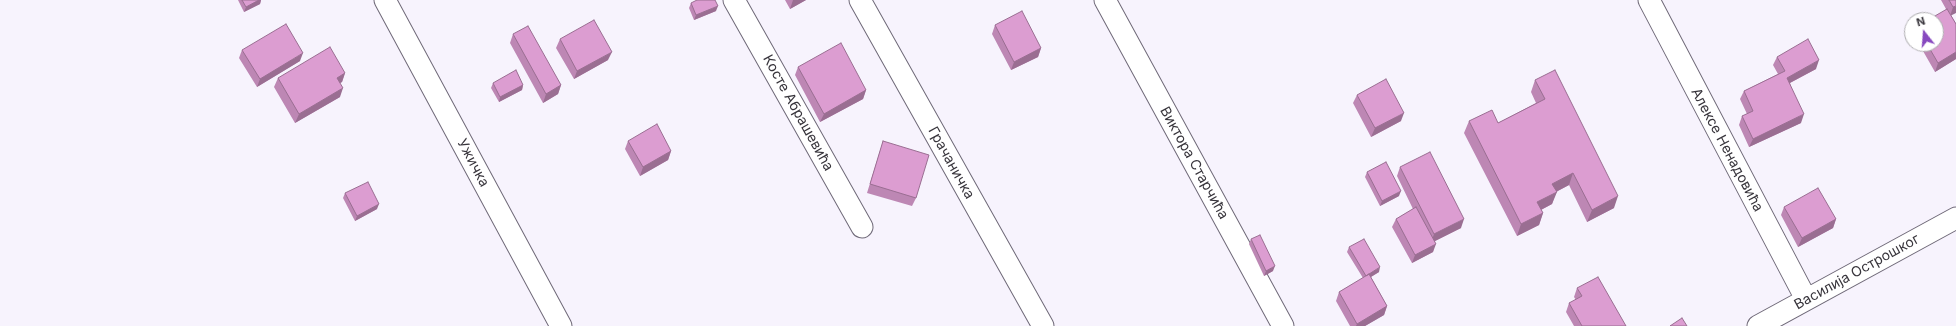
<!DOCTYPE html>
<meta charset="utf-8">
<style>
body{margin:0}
#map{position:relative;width:1956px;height:326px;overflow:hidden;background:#f7f3fd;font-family:Inter,sans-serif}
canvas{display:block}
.north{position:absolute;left:1904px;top:12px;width:40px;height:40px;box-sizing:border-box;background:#fff;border:1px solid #afaeb1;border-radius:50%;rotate:343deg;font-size:11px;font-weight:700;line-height:16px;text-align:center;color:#38353c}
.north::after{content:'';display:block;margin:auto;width:14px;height:18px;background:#8749bf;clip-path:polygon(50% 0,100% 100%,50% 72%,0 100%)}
</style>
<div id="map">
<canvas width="1956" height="326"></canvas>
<div class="north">N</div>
</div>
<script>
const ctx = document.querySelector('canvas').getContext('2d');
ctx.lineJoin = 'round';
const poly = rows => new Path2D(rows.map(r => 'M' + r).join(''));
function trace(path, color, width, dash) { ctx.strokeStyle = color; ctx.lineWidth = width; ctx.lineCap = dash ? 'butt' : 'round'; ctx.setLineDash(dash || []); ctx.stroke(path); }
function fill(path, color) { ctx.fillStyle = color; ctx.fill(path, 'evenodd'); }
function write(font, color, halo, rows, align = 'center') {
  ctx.font = font + ' Inter,sans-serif'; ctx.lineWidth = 3; ctx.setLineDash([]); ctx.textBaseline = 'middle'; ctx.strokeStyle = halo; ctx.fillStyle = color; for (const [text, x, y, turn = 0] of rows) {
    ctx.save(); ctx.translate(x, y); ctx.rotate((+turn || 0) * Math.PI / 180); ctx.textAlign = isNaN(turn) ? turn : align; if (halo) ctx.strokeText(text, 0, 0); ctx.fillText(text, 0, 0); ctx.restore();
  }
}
const minor = poly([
 [385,0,561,326],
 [734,0,862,227],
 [860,0,1043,326],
 [1105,0,1283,326],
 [1649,0,1806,299],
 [1758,326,1956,218]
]);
const wall = poly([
 [238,0,261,0,260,4,244,12],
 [785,0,806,0,790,9],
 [1941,0,1956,0,1951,15,1956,24,1956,59,1935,72,1919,44,1936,44,1946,9],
 [691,3,716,11,694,20,689,8],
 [995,25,1041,48,1038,57,1011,70,992,34],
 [513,34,561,85,558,94,543,103,510,43],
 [560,39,608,60,574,79,556,48],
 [242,50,300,61,257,87,239,58],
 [1777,57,1816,69,1790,83,1801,123,1749,147,1739,125,1742,116,1747,114,1740,99,1744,91,1778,74,1773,65],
 [798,67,866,90,863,99,820,122,795,75],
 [345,73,342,82,340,83,340,97,295,123,274,87,278,78],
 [1535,80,1614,208,1587,222,1569,185,1556,192,1552,204,1541,210,1543,213,1539,225,1517,236,1464,133,1469,121,1498,123,1536,103,1531,92],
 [493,83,523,85,522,90,499,102,491,88],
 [1357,95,1401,121,1371,137,1353,103],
 [628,141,671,151,668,160,640,176,625,149],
 [883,141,916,198,912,206,867,193],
 [1400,167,1461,228,1435,241,1433,252,1412,263,1392,227,1396,219,1413,209,1397,176],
 [1367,172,1399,196,1380,206,1365,177],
 [345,193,377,209,355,221,343,198],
 [1784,207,1836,219,1833,228,1798,247,1781,215],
 [1251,239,1273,271,1264,276,1249,244],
 [1349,247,1379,272,1371,277,1387,306,1384,315,1365,326,1350,326,1336,301,1339,292,1363,278,1347,252],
 [1577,288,1626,326,1574,326,1566,312,1569,303,1576,300,1574,297]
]);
const shadedWall = poly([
 [259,0,261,0,260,4,244,12,246,7],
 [793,0,806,0,790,9],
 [718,6,716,11,694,20,696,15],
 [1956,6,1956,13,1950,16,1953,7],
 [1041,48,1038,57,1011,70,1014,62],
 [612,52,608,60,574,79,577,71],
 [1956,52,1956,59,1935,72,1938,63],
 [303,53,300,61,257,87,260,79],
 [1819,60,1816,69,1784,86,1787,78],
 [345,73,342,82,334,86,337,78],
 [523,85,522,90,499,102,500,97],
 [561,85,558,94,543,103,546,94],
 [343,88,340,97,295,123,299,114],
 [866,90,863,99,820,122,824,114],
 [1404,113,1401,121,1371,137,1375,128],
 [1804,114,1801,123,1749,147,1753,139],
 [671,151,668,160,640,176,643,167],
 [1573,173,1569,185,1548,196,1552,184],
 [1401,191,1399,196,1380,206,1382,201],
 [1557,192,1552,204,1533,214,1537,202],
 [1618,196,1614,208,1587,222,1592,210],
 [379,204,377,209,355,221,357,216],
 [1543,213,1539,225,1517,236,1521,224],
 [1464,219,1461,228,1431,243,1434,234],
 [1836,219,1833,228,1798,247,1802,238],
 [1436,244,1433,252,1412,263,1415,255],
 [1275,266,1273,271,1264,276,1266,271],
 [1380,267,1379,272,1364,281,1366,276],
 [1387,306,1384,315,1365,326,1356,326,1357,324]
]);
const building = poly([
 [242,0,259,0,246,7,242,0],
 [697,0,715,0,718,6,696,15,691,3,697,0],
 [1949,0,1956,0,1956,6,1953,7,1949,0],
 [1947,9,1956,24,1956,52,1938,63,1927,44,1936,44,1936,20,1928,20,1947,9],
 [1022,11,1041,48,1014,62,995,25,1022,11],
 [594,20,612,52,577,71,560,39,594,20],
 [286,24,303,53,260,79,242,50,286,24],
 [528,26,561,85,546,94,513,34,528,26],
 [1808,39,1819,60,1787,78,1804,114,1753,139,1742,116,1753,111,1744,91,1785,71,1777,57,1808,39],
 [841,43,866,90,824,114,798,67,841,43],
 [330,47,345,73,337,78,343,88,299,114,278,78,330,47],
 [516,70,523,85,500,97,493,83,516,70],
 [1555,70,1618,196,1592,210,1573,173,1552,184,1557,192,1537,202,1543,213,1521,224,1469,121,1492,110,1498,123,1545,99,1535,80,1555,70],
 [1386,79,1404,113,1375,128,1357,95,1386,79],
 [657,124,671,151,643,167,628,141,657,124],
 [883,141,929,155,916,198,870,184,883,141],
 [1430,152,1464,219,1434,234,1400,167,1430,152],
 [1386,162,1401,191,1382,201,1367,172,1386,162],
 [368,182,379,204,357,216,345,193,368,182],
 [1818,188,1836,219,1802,238,1784,207,1818,188],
 [1416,207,1436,244,1415,255,1396,219,1416,207],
 [1260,235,1275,266,1266,271,1251,239,1260,235],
 [1364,239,1380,267,1366,276,1349,247,1364,239],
 [1369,274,1387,306,1357,324,1339,292,1369,274],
 [1598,277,1626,326,1582,326,1569,303,1582,296,1577,288,1598,277],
 [1682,318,1687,326,1670,326,1682,318]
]);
const streetNames = [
 ["Косте Абрашевића",798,113,61],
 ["Алексе Ненадовића",1727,150,62],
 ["Ужичка",473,163,62],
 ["Грачаничка",951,163,61],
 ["Виктора Старчића",1194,163,61],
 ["Василија Острошког",1857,272,-29]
];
trace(minor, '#6f6978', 23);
trace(minor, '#fff', 21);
fill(wall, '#bd87b4');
fill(shadedWall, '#9a6e92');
fill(building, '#dc9dd1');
trace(building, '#9a6e92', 1);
write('14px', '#38353c', '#fff', streetNames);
</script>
